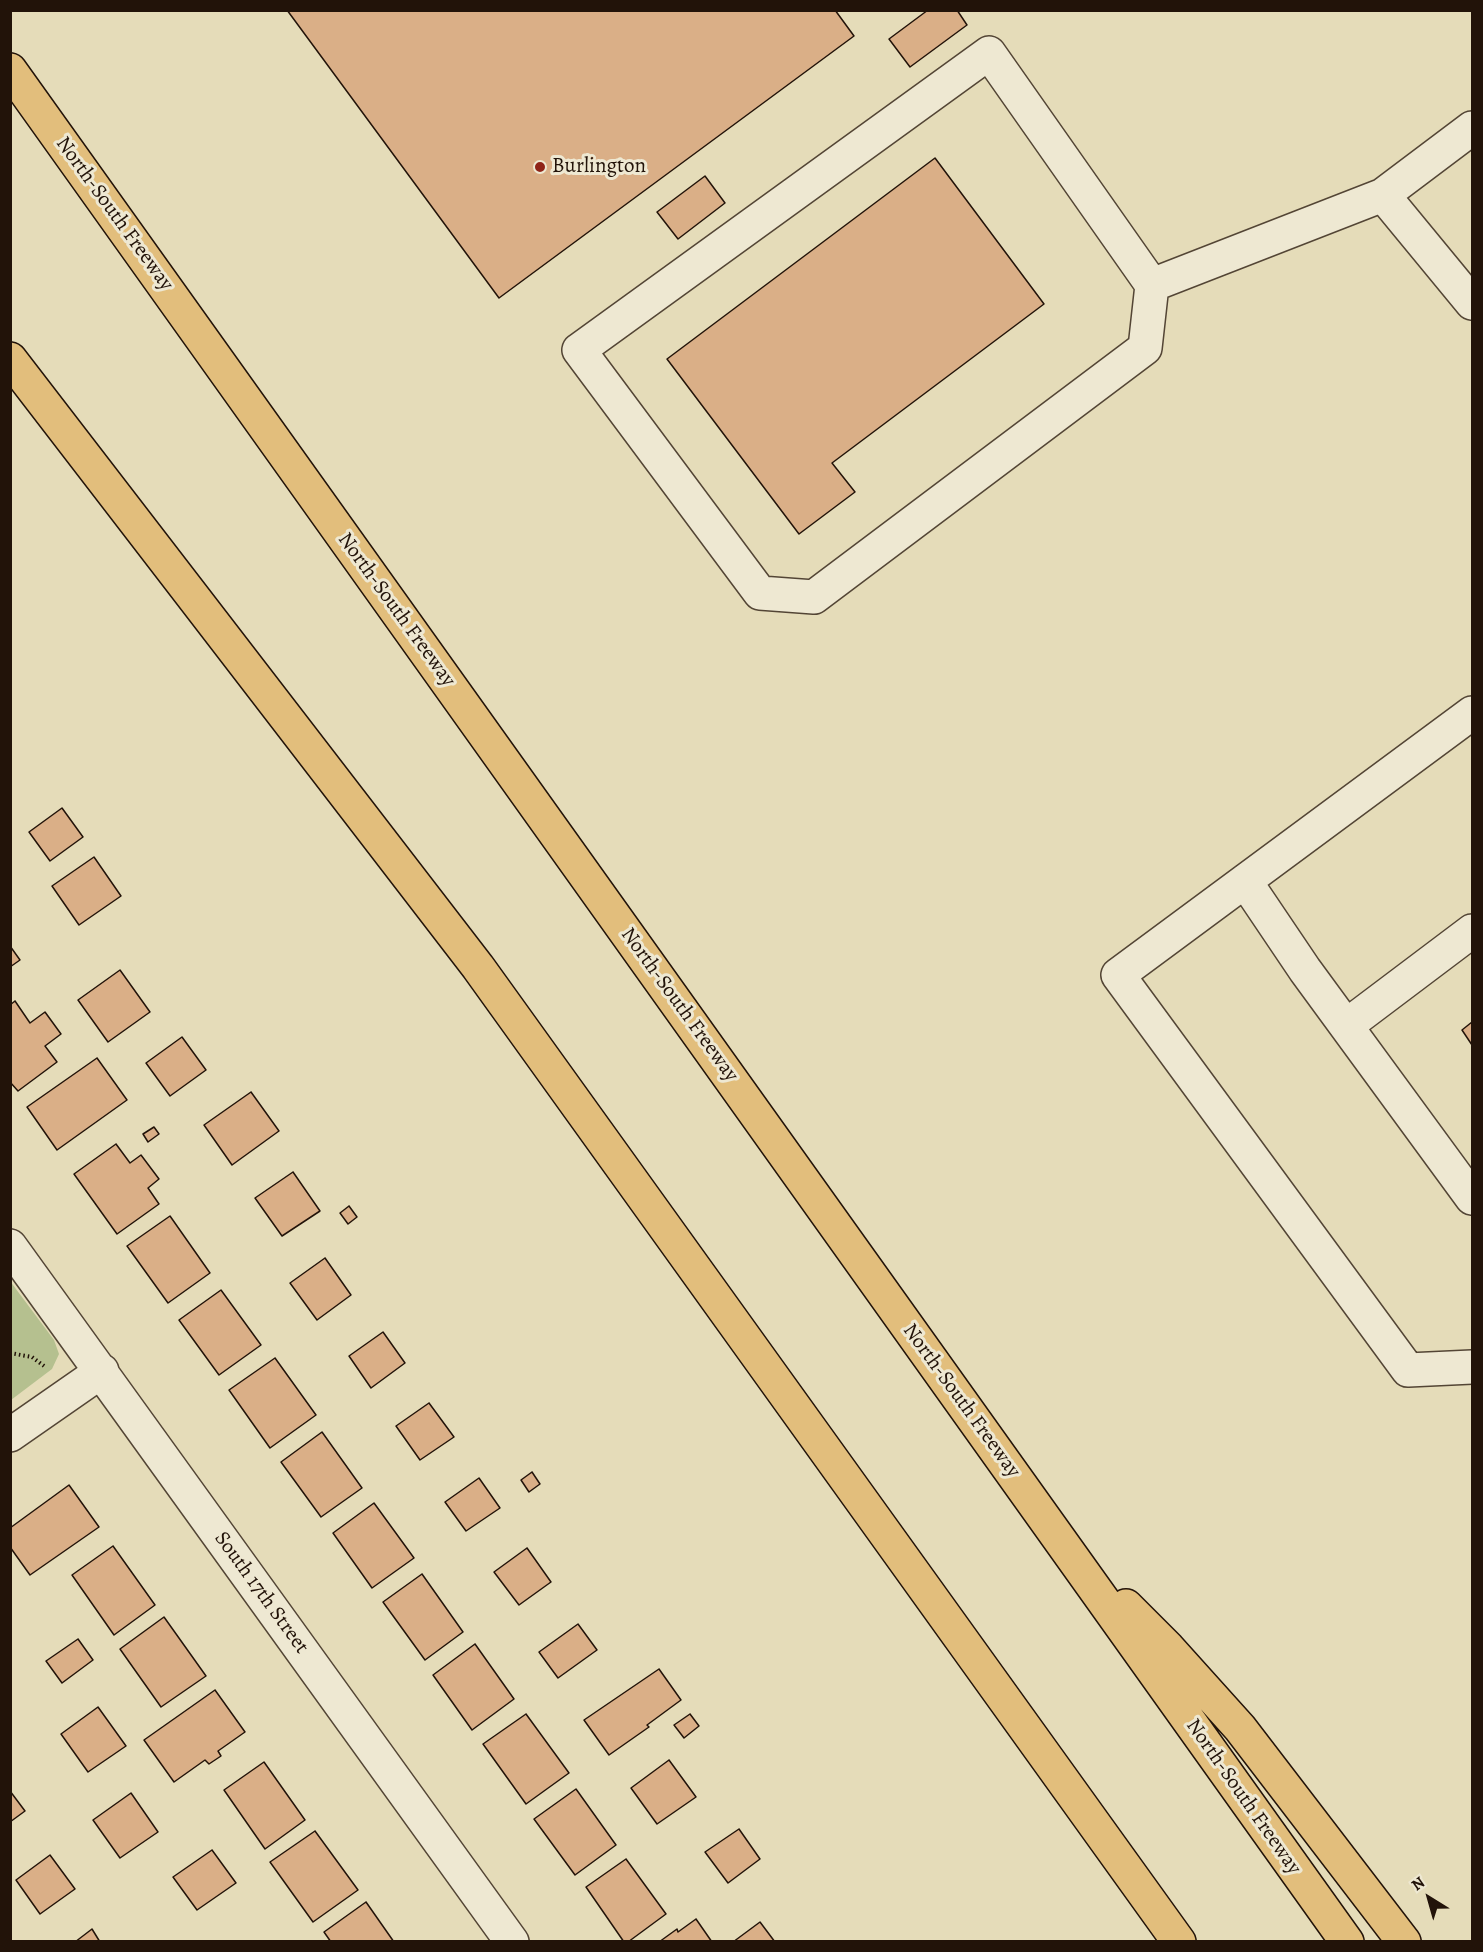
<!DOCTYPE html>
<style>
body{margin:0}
#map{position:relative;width:1483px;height:1952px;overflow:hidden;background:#e5dcb9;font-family:Alegreya,serif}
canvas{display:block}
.frame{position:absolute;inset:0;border:12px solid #221309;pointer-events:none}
.north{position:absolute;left:1399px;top:1868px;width:60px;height:60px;-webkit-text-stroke:4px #eee8d2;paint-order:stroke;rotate:323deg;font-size:16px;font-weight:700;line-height:24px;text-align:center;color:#221309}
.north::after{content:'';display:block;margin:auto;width:21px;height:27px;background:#221309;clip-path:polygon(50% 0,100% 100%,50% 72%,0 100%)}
</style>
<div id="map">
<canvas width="1483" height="1952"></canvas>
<div class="frame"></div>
<div class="north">N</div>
</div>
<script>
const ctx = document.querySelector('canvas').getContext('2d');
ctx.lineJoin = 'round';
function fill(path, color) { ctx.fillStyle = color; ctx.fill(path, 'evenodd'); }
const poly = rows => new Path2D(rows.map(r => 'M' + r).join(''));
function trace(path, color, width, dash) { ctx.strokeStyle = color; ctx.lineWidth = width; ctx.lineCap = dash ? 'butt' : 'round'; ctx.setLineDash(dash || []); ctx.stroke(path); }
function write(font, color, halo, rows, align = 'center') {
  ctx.font = font + ' Alegreya,serif'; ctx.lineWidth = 6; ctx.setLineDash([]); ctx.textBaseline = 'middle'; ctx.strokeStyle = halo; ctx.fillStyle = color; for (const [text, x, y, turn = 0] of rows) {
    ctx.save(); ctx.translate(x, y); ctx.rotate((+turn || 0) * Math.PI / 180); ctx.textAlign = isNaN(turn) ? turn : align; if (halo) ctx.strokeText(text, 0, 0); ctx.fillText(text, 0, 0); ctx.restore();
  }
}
const green = poly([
 [10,1281,54,1340,59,1354,52,1369,11,1400]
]);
const building = poly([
 [287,10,835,10,854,36,499,298,287,10],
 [928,10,957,10,967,25,910,67,889,39,928,10],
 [935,158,1044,304,832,463,855,492,799,534,667,359,935,158],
 [705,176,725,203,678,239,657,212,705,176],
 [62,808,83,837,50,861,29,832,62,808],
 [94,857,121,896,79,925,52,886,94,857],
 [10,946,20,960,10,967,10,946],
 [120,970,150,1012,108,1042,78,1000,120,970],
 [15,1001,30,1023,45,1012,61,1034,45,1046,57,1062,18,1091,10,1082,10,1005,15,1001],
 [1472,1022,1472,1045,1462,1030,1472,1022],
 [182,1037,206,1070,170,1096,146,1063,182,1037],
 [97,1058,127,1100,57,1150,27,1107,97,1058],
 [251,1092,279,1131,232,1165,204,1125,251,1092],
 [154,1127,159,1134,148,1142,143,1134,154,1127],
 [116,1144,130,1163,141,1155,159,1179,148,1188,159,1204,117,1234,74,1174,116,1144],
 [293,1172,320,1211,282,1236,255,1198,293,1172],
 [349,1206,357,1217,348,1224,340,1213,349,1206],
 [170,1216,210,1273,168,1303,127,1246,170,1216],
 [325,1258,351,1295,317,1320,290,1283,325,1258],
 [221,1290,261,1345,219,1375,179,1320,221,1290],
 [383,1332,405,1363,371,1388,349,1356,383,1332],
 [275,1358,316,1415,270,1448,229,1390,275,1358],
 [429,1403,454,1437,420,1460,396,1426,429,1403],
 [322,1432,362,1488,321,1517,281,1462,322,1432],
 [532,1472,540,1484,529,1492,521,1480,532,1472],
 [479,1478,500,1508,466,1531,445,1502,479,1478],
 [69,1485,99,1527,30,1575,10,1547,10,1528,69,1485],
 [374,1503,414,1558,372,1588,333,1533,374,1503],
 [113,1546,155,1605,114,1635,72,1575,113,1546],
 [527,1548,551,1582,519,1605,494,1572,527,1548],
 [422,1574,463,1632,425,1660,383,1602,422,1574],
 [164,1617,206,1676,161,1707,120,1649,164,1617],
 [578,1624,597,1650,558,1678,539,1652,578,1624],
 [78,1639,93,1660,62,1683,46,1661,78,1639],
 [475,1644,514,1699,472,1730,433,1675,475,1644],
 [659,1669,681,1700,647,1725,649,1727,609,1755,584,1720,659,1669],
 [215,1690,245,1732,218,1751,221,1756,209,1764,205,1760,174,1782,144,1740,215,1690],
 [98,1707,126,1746,88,1772,61,1734,98,1707],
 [526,1714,569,1773,526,1804,483,1744,526,1714],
 [690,1714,699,1726,684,1738,674,1725,690,1714],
 [669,1760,696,1797,657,1824,631,1788,669,1760],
 [264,1762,305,1820,265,1849,224,1790,264,1762],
 [576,1789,616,1845,575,1875,534,1819,576,1789],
 [10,1791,25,1811,10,1822,10,1791],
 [131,1793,158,1832,120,1858,93,1820,131,1793],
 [739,1829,760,1859,728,1883,705,1852,739,1829],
 [315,1831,358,1890,313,1922,270,1862,315,1831],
 [212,1850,236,1883,197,1910,173,1877,212,1850],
 [50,1855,75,1889,40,1914,16,1880,50,1855],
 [626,1859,666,1914,628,1942,624,1942,586,1887,626,1859],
 [366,1902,394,1942,331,1942,324,1932,366,1902],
 [696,1919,712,1942,659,1942,677,1929,678,1932,696,1919],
 [760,1922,775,1942,733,1942,760,1922],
 [92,1929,100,1942,75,1942,92,1929]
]);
const path = poly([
 [10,1353,32,1357,44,1366]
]);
const minor = poly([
 [1383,195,1472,303],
 [1152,285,1145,348,814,597,760,593,579,350,989,53,1152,285,1383,195,1472,128],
 [1472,713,1118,975,1408,1370,1472,1367],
 [1245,881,1305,970,1472,1198],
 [1346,1026,1472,931],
 [10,1246,512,1942],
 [10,1435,102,1371]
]);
const highway = poly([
 [10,70,1347,1942],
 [10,359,478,967,1179,1942],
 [1126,1606,1168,1648,1240,1728,1404,1942]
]);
const markers = [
 [540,167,6,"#8f2418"]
];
const poiNames = [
 ["Burlington",552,167]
];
const streetNames = [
 ["North-South Freeway",114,214,54],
 ["North-South Freeway",396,610,54],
 ["North-South Freeway",679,1005,54],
 ["North-South Freeway",961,1401,54],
 ["South 17th Street",261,1593,54],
 ["North-South Freeway",1243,1797,55]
];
fill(green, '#b5c08f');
fill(building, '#daaf87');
trace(building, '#221309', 1.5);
trace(minor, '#534535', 36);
trace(highway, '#221309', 36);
trace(path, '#221309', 4, [1.5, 3]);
trace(minor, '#eee8d2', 33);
trace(highway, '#e2be7c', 33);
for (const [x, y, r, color] of markers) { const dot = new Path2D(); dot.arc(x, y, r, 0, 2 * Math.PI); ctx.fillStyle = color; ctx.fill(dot); trace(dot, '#eee8d2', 2); }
write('21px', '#221309', '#eee8d2', poiNames, 'left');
write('21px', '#221309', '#eee8d2', streetNames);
</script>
